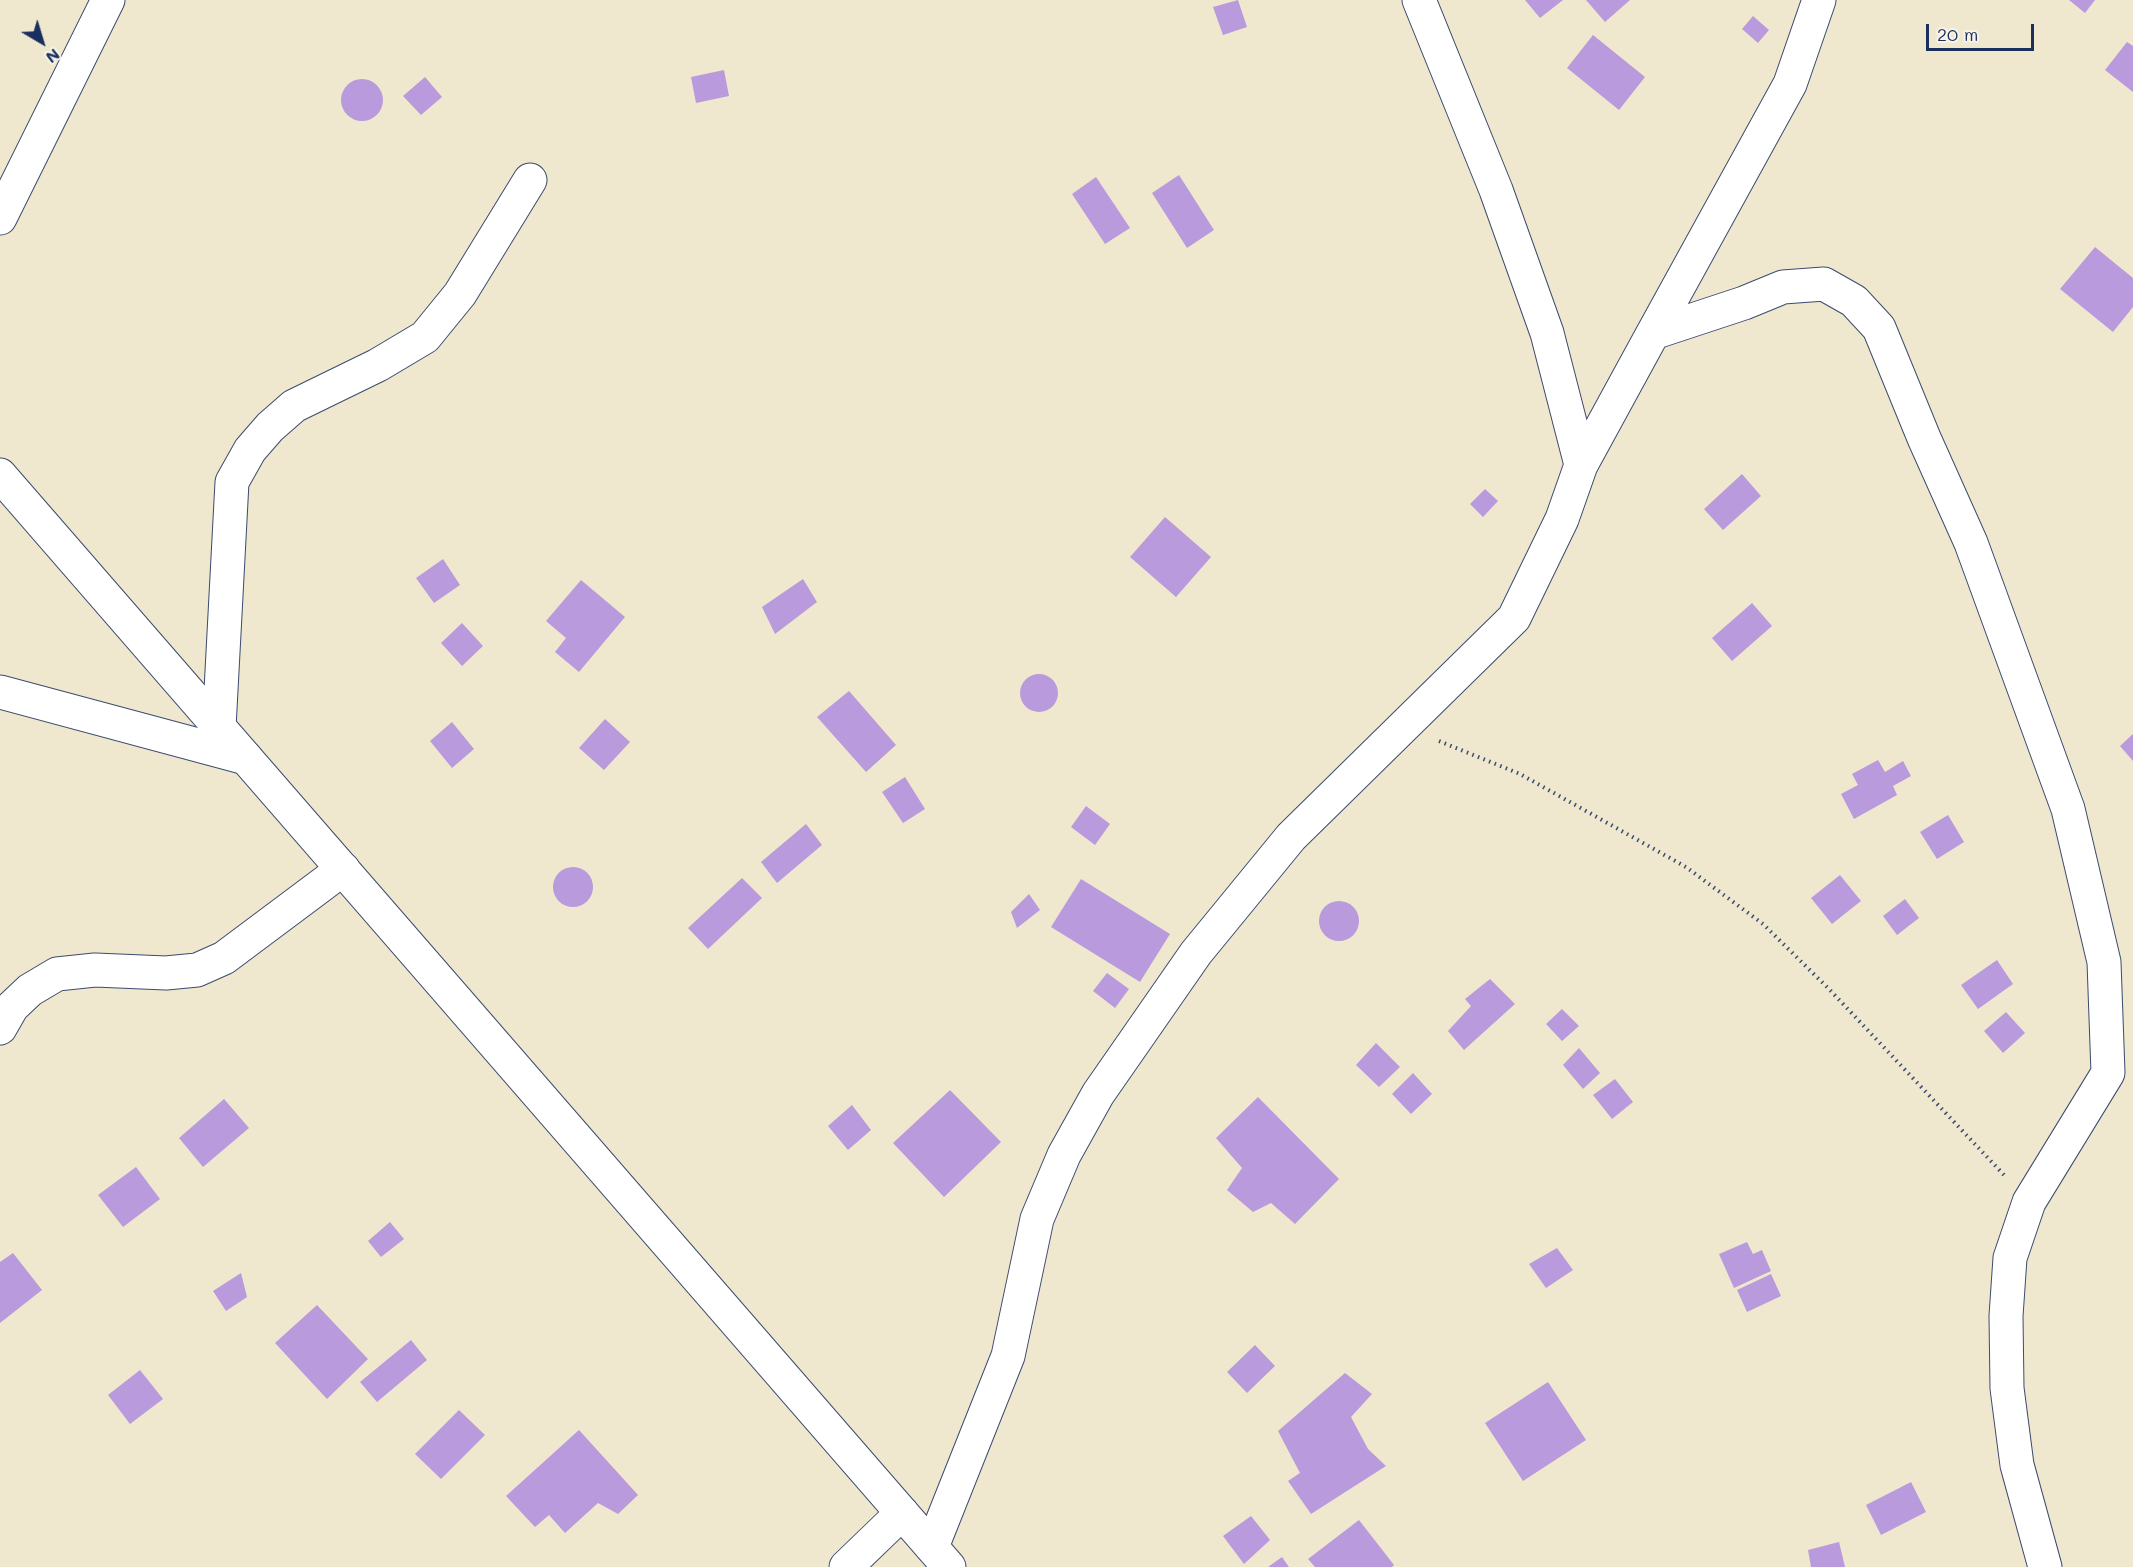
<!DOCTYPE html>
<style>
body{margin:0}
#map{position:relative;width:2133px;height:1567px;overflow:hidden;background:#efe8ce;font-family:Mali,sans-serif}
canvas{display:block}
.north{position:absolute;left:12px;top:12px;width:60px;height:60px;-webkit-text-stroke:4px #f7f3e8;paint-order:stroke;rotate:142deg;font-size:16px;font-weight:700;line-height:24px;text-align:center;color:#1b2f5e}
.north::after{content:'';display:block;margin:auto;width:21px;height:27px;background:#1b2f5e;clip-path:polygon(50% 0,100% 100%,50% 72%,0 100%)}
.scale{position:absolute;left:1926px;top:24px;width:108px;height:27px;box-sizing:border-box;border:3px solid #1b2f5e;border-top:0;padding-left:8px;font-size:18px;line-height:21px;white-space:nowrap;color:#1b2f5e;-webkit-text-stroke:4px #f7f3e8;paint-order:stroke}
</style>
<div id="map">
<canvas width="2133" height="1567"></canvas>
<div class="north">N</div>
<div class="scale">20 m</div>
</div>
<script>
const ctx = document.querySelector('canvas').getContext('2d');
ctx.lineJoin = 'round';
function fill(path, color) { ctx.fillStyle = color; ctx.fill(path, 'evenodd'); }
const poly = rows => new Path2D(rows.map(r => 'M' + r).join(''));
function trace(path, color, width, dash) { ctx.strokeStyle = color; ctx.lineWidth = width; ctx.lineCap = dash ? 'butt' : 'round'; ctx.setLineDash(dash || []); ctx.stroke(path); }
const building = poly([
 [1238,0,1247,27,1223,35,1213,7],
 [1525,0,1563,0,1540,18],
 [1586,0,1630,0,1605,22],
 [2069,0,2095,0,2085,13],
 [1753,16,1769,30,1758,43,1742,29],
 [1593,35,1645,77,1619,110,1567,68],
 [2127,42,2133,46,2133,92,2105,70],
 [724,70,729,96,696,103,691,77],
 [425,77,442,97,421,115,403,96],
 '341 100a21 21 0 1 1 42 0a21 21 0 1 1-42 0Z',
 [1179,175,1214,230,1187,248,1152,193],
 [1096,177,1130,228,1105,244,1072,194],
 [2095,247,2133,278,2133,307,2113,332,2060,289],
 [1742,474,1761,496,1723,530,1704,509],
 [1485,489,1498,501,1483,517,1470,504],
 [1165,517,1211,557,1176,597,1130,557],
 [443,559,460,585,434,603,416,578],
 [803,579,817,602,775,634,762,607],
 [581,580,625,617,579,672,555,652,566,638,546,621],
 [1752,603,1772,626,1732,661,1712,638],
 [462,623,483,646,462,666,441,643],
 '1020 693a19 19 0 1 1 38 0a19 19 0 1 1-38 0Z',
 [849,691,896,745,866,772,817,717],
 [605,719,630,742,604,770,579,748],
 [452,722,474,749,452,768,430,741],
 [2133,734,2133,761,2120,746],
 [1878,760,1885,772,1903,761,1911,776,1893,786,1897,795,1854,819,1841,794,1858,785,1852,774],
 [905,777,925,809,903,823,882,792],
 [1086,806,1110,824,1095,845,1071,827],
 [1948,815,1964,842,1937,859,1920,832],
 [806,824,822,845,777,883,761,862],
 '553 887a20 20 0 1 1 40 0a20 20 0 1 1-40 0Z',
 [1840,875,1861,901,1832,924,1811,898],
 [742,878,762,898,708,949,688,928],
 [1081,879,1170,934,1140,982,1051,927],
 [1029,894,1040,910,1017,928,1011,912],
 [1905,899,1919,918,1897,935,1883,916],
 '1319 921a20 20 0 1 1 40 0a20 20 0 1 1-40 0Z',
 [1997,960,2013,984,1978,1009,1961,985],
 [1107,973,1129,989,1115,1008,1093,991],
 [1490,979,1515,1004,1464,1050,1448,1031,1471,1006,1465,999],
 [1562,1009,1579,1026,1562,1041,1546,1024],
 [2006,1012,2025,1033,2003,1053,1984,1031],
 [1376,1043,1400,1067,1379,1087,1356,1065],
 [1579,1048,1600,1073,1583,1089,1563,1065],
 [1413,1073,1432,1094,1411,1114,1392,1094],
 [1615,1079,1633,1102,1612,1119,1593,1095],
 [950,1090,1001,1142,944,1197,893,1143],
 [1258,1097,1339,1179,1295,1224,1271,1203,1253,1212,1227,1190,1242,1168,1216,1138],
 [224,1099,249,1128,203,1167,179,1138],
 [852,1105,871,1130,848,1150,828,1126],
 [136,1167,160,1199,123,1227,98,1195],
 [390,1222,404,1239,381,1257,368,1241],
 [1747,1242,1753,1254,1762,1250,1771,1271,1734,1288,1719,1254],
 [1557,1248,1573,1270,1546,1288,1529,1264],
 [13,1253,42,1290,0,1323,0,1262],
 [241,1273,247,1297,226,1311,213,1291],
 [1771,1274,1781,1296,1747,1312,1737,1290],
 [317,1305,368,1359,327,1399,275,1343],
 [411,1340,427,1360,377,1402,360,1382],
 [1255,1345,1275,1366,1247,1393,1227,1372],
 [140,1370,163,1399,130,1424,108,1395],
 [1345,1373,1372,1394,1351,1417,1368,1449,1386,1466,1311,1514,1288,1481,1300,1473,1278,1431],
 [1548,1382,1586,1440,1523,1481,1485,1423],
 [459,1410,485,1435,441,1479,415,1454],
 [579,1430,638,1495,618,1514,598,1503,565,1533,549,1515,535,1527,506,1496],
 [1911,1482,1926,1512,1881,1535,1866,1505],
 [1251,1516,1270,1540,1244,1564,1223,1536],
 [1359,1520,1394,1565,1392,1567,1315,1567,1308,1559],
 [1839,1542,1845,1567,1811,1567,1808,1550],
 [1282,1557,1289,1567,1268,1567]
]);
const path = poly([
 [1439,741,1520,774,1686,867,1763,924,1829,989,2004,1175]
]);
const minor = poly([
 [1419,0,1496,190,1547,333,1581,465],
 [0,218,108,0],
 [1653,333,1790,84,1819,0],
 [0,692,246,758],
 [219,728,232,482,250,450,270,427,294,406,378,365,425,337,460,294,530,180],
 [0,1028,12,1007,30,990,57,974,95,970,166,973,197,970,224,958,343,869],
 [932,1547,1008,1356,1037,1219,1064,1155,1098,1094,1196,953,1291,837,1514,618,1562,519,1581,465,1653,333,1744,303,1783,287,1824,284,1854,301,1879,328,1924,438,1971,543,2068,809,2104,962,2108,1073,2029,1202,2010,1258,2006,1316,2007,1388,2017,1465,2045,1567],
 [846,1567,902,1513]
]);
const tertiary = poly([
 [0,475,949,1567]
]);
fill(building, '#b99adc');
trace(minor, '#3b4b6f', 35);
trace(tertiary, '#3b4b6f', 35);
trace(path, '#3b4b6f', 4, [1.5, 4.5]);
trace(minor, '#fff', 33);
trace(tertiary, '#fff', 33);
</script>
